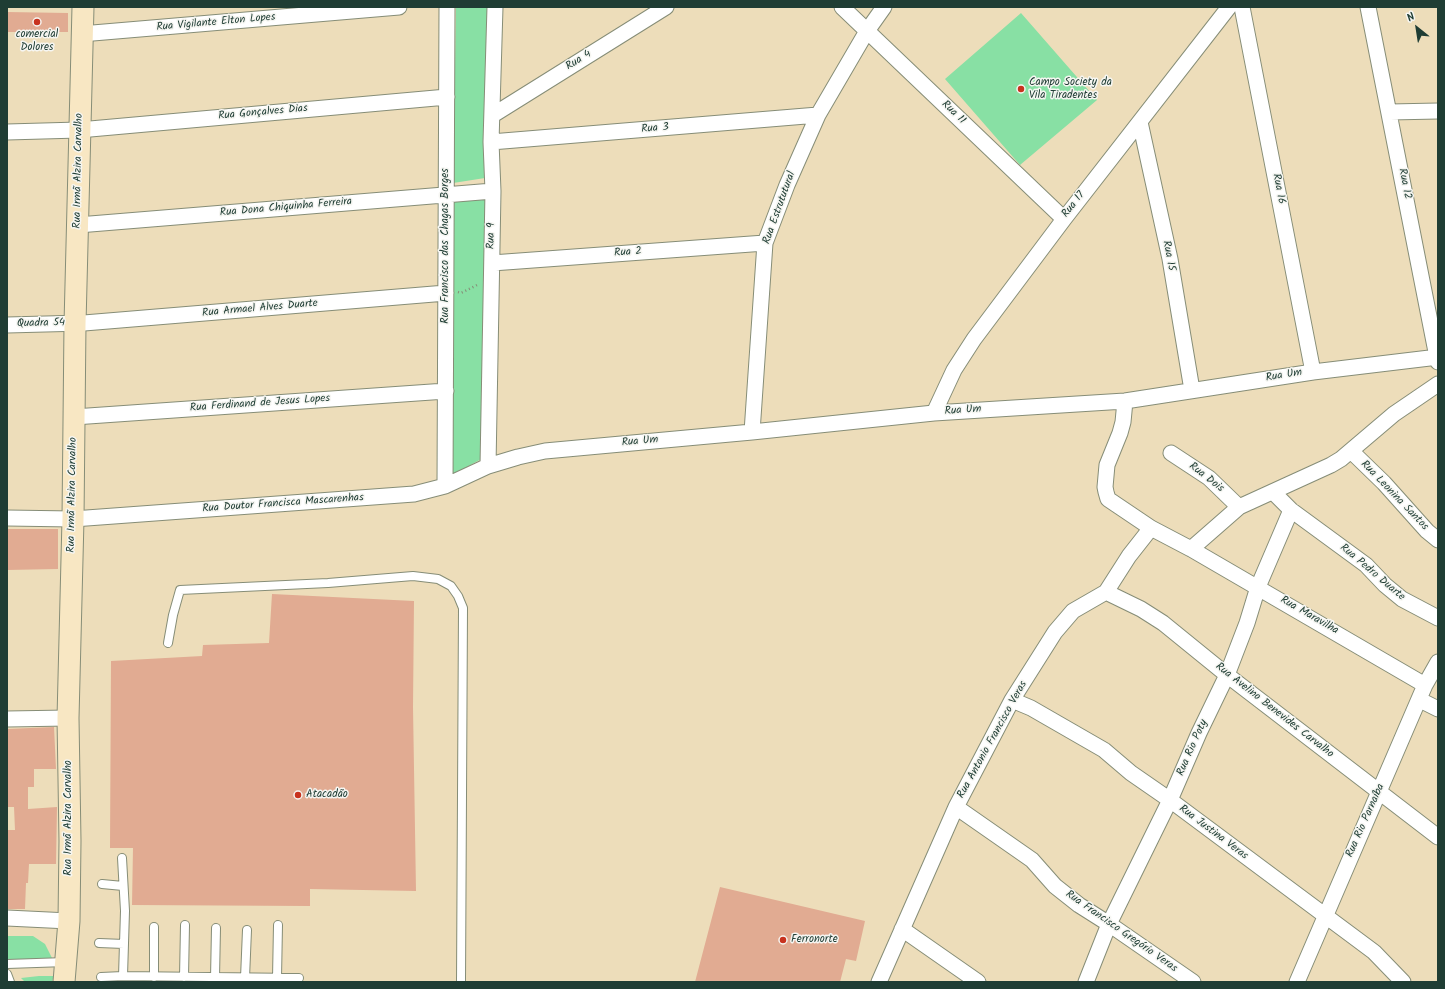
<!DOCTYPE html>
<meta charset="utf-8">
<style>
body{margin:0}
#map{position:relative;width:1445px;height:989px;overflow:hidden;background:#edddba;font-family:Kalam,sans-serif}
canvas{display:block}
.frame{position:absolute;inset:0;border:8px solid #1f3d34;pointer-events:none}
.north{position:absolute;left:1397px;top:8px;width:40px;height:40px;-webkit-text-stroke:3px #f6f6f2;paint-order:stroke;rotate:330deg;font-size:11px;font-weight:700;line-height:16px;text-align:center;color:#1f3d34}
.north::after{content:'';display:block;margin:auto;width:14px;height:18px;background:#1f3d34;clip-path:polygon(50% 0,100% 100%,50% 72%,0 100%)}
</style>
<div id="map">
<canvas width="1445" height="989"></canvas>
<div class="frame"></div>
<div class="north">N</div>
</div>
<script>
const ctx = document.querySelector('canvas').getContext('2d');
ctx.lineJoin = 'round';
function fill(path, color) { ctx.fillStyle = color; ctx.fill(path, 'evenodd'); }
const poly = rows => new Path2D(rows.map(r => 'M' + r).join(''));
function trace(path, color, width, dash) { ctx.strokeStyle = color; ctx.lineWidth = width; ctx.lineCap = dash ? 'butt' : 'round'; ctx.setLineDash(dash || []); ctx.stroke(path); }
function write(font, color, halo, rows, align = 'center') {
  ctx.font = font + ' Kalam,sans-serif'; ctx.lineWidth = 3; ctx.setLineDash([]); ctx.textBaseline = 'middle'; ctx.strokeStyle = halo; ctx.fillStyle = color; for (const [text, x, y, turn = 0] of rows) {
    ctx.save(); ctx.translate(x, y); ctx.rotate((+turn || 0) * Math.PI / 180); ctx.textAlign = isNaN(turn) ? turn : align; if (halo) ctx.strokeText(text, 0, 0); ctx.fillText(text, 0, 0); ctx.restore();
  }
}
const green = poly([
 [456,7,489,7,485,178,453,183],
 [1021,13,1097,100,1020,165,945,79],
 [490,197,485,457,452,475,453,201],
 [7,936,33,936,45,944,53,960,7,961],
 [39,976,54,976,52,982,25,982,21,978]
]);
const building = poly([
 [7,12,68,13,68,32,7,32],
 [7,529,58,529,58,569,7,570],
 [272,594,414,601,413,707,416,891,310,889,310,906,132,905,133,848,110,848,111,661,202,656,203,645,269,643],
 [54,727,56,769,34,769,34,787,28,787,28,809,57,807,56,864,29,864,28,883,26,883,25,909,7,909,7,830,15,830,14,807,7,807,7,729],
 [720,887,865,921,856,961,846,959,840,982,695,982]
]);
const path = poly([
 [458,292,461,293,479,284]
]);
const lane = poly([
 [168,643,173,615,180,590,328,583,413,576,438,579,451,586,458,596,463,608,461,982],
 [122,858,125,911,123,976,299,978],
 [102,884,123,886],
 [99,943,124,944],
 [7,964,66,962],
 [7,974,10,982],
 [101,977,123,976],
 [154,977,154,927],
 [184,977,185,925],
 [215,978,216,928],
 [245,978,247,930],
 [277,978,278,925]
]);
const street = poly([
 [842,7,1064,219],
 [1242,7,1313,372],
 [1368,7,1438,362],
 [81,34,399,7],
 [1390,112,1438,111],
 [493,115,666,7],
 [1140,122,1170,259,1192,390],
 [7,132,79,130,447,97],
 [491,142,818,115],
 [78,225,493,191],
 [492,263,765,243],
 [7,325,84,323,446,293],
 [1125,401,1123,422,1120,433,1107,465,1105,487,1106,492,1108,499,1151,528,1191,549,1425,685],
 [934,413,954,370,974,339,1064,219,1229,7],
 [74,417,446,391],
 [752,432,765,243,787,185,818,115,867,31,884,7],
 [1351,451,1384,483,1427,531,1438,540],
 [1171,453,1209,478,1239,507],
 [488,466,493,191,491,142,495,7],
 [445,486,447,7],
 [1273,492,1291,510,1366,565,1385,585,1402,599,1438,618],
 [7,518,73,519,414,494,445,486,488,466,518,457,545,451,752,432,934,413,1125,401,1313,372,1438,357],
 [1191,549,1239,507,1331,465,1341,459,1394,414,1438,384],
 [1106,592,1141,609,1163,623,1227,675,1438,837],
 [1012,700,1031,708,1104,750,1131,773,1170,800,1374,952,1403,982],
 [1420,700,1438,709],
 [7,719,68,718],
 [956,807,1032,860,1055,886,1079,905,1109,924,1193,982],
 [7,918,69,921],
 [902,929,978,982],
 [879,982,956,807,1012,700,1055,632,1073,611,1106,592,1129,556,1151,528],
 [1086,982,1109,924,1170,800,1199,733,1227,675,1247,623,1258,587,1291,510],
 [1297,982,1425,685,1438,662]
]);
const secondary = poly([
 [64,982,69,921,70,841,68,718,73,519,75,324,83,7]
]);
const markers = [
 [37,22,4,"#c8321e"],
 [1021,89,4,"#c8321e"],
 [298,795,4,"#c8321e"],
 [783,940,4,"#c8321e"]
];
const streetNames = [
 ["Rua Vigilante Elton Lopes",216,23,-5],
 ["Rua 4",579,61,-32],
 ["Rua Gonçalves Dias",263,113,-5],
 ["Rua 11",953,113,44],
 ["Rua 3",655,129,-5],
 ["Rua Irmã Alzira Carvalho",79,171,-89],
 ["Rua 12",1404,184,79],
 ["Rua 16",1278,189,79],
 ["Rua 17",1074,205,-52],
 ["Rua Dona Chiquinha Ferreira",286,208,-5],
 ["Rua Estrututural",780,208,-70],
 ["Rua 9",492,236,-89],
 ["Rua Francisco das Chagas Borges",446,246,-90],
 ["Rua 2",628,253,-4],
 ["Rua 15",1168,256,79],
 ["Rua Armael Alves Duarte",260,309,-5],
 ["Quadra 54",41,324,-1],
 ["Rua Um",1284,376,-9],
 ["Rua Ferdinand de Jesus Lopes",260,404,-4],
 ["Rua Um",963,411,-4],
 ["Rua Um",640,442,-5],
 ["Rua Dois",1206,478,38],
 ["Rua Irmã Alzira Carvalho",73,495,-89],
 ["Rua Leonina Santos",1394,496,46],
 ["Rua Doutor Francisca Mascarenhas",283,504,-4],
 ["Rua Pedro Duarte",1372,573,40],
 ["Rua Maravilha",1309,616,30],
 ["Rua Avelino Benevides Carvalho",1274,711,38],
 ["Rua Antonio Francisco Veras",993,740,-61],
 ["Rua Rio Poty",1193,748,-66],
 ["Rua Irmã Alzira Carvalho",69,818,-90],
 ["Rua Rio Parnaíba",1366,821,-66],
 ["Rua Justina Veras",1213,833,37],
 ["Rua Francisco Gregório Veras",1121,932,35]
];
const poiNames = [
 ["comercial",37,35,"center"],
 ["Dolores",37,48,"center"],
 ["Campo Society da",1029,83],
 ["Vila Tiradentes",1029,96],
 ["Atacadão",306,795],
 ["Ferronorte",791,940]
];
fill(green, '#88e0a4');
fill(building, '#e1ab92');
trace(lane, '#868d77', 10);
trace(street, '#868d77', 17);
trace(secondary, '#868d77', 23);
trace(path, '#868d77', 2.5, [1, 3]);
trace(lane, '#fff', 8);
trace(street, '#fff', 15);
trace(secondary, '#f8e7c3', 21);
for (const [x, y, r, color] of markers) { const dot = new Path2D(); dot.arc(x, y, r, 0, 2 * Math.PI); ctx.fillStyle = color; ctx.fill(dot); trace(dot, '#f6f6f2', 1.5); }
write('11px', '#1f3d34', '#f6f6f2', streetNames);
write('11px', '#1f3d34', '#f6f6f2', poiNames, 'left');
</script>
